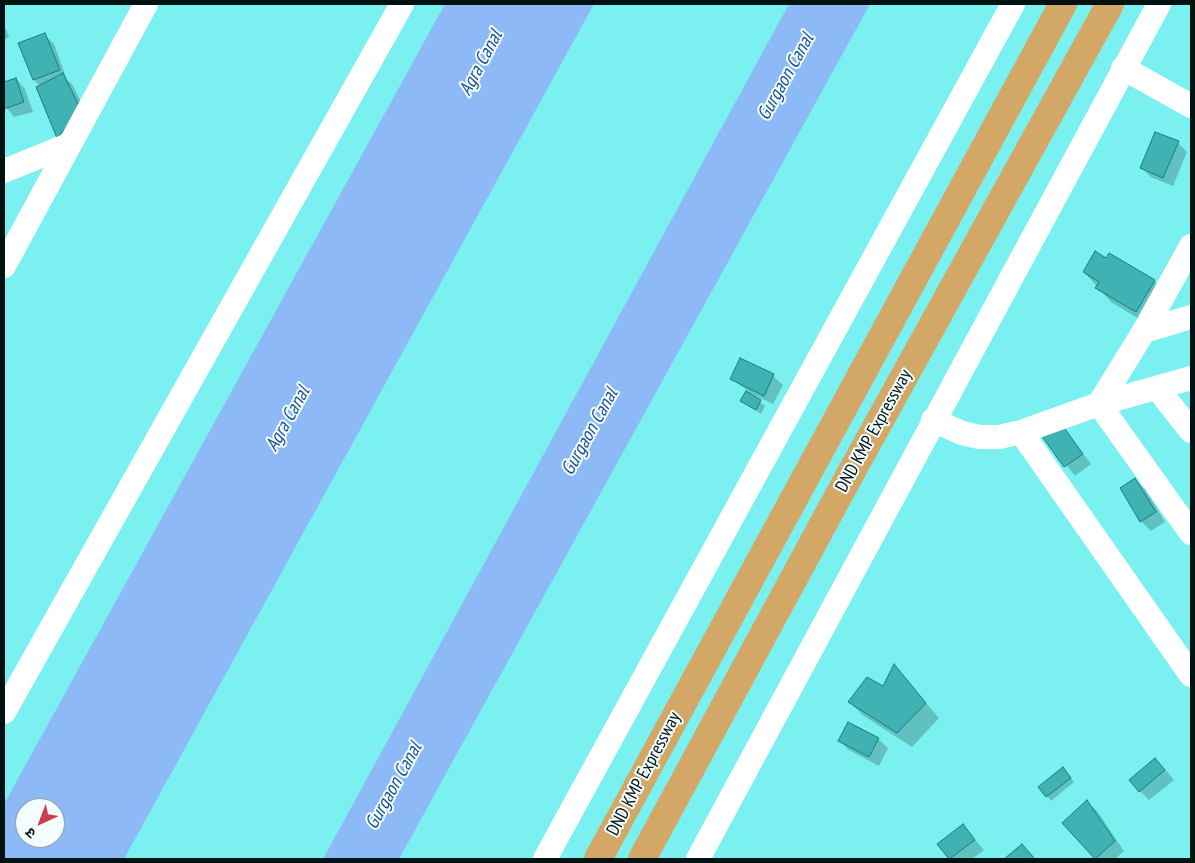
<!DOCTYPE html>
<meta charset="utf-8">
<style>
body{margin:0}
#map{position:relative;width:1195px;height:863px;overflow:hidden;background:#7af0f1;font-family:"PT Sans Narrow","Noto Sans Devanagari",sans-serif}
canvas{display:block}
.frame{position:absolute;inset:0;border:5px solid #001112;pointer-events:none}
.north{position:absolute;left:15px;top:798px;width:50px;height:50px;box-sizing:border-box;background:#f3fdfd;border:1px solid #929f9f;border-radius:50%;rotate:223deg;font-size:14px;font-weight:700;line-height:20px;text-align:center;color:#001112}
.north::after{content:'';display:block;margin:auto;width:18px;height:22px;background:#cb3b51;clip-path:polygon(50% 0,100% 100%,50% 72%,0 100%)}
</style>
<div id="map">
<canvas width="1195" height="863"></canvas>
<div class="frame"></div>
<div class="north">उ</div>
</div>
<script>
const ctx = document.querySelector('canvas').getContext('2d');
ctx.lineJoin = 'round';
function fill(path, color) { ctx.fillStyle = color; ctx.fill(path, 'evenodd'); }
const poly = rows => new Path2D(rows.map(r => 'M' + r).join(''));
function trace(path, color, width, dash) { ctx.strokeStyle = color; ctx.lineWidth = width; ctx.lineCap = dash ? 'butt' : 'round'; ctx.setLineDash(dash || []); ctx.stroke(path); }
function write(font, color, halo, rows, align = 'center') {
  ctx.font = font + ' "PT Sans Narrow",sans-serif'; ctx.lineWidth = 4; ctx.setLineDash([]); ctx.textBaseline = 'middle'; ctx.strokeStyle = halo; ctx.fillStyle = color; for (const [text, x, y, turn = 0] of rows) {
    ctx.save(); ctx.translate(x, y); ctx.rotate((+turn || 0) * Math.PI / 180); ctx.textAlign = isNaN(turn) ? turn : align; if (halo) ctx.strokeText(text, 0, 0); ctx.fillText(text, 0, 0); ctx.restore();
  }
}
const water = poly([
 [445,4,594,4,124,859,4,859,4,804],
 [25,808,55,808,55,838,25,838],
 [789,4,870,4,399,859,323,859]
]);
const shadow = poly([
 [4,25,9,37,4,40],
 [44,34,54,44,67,80,72,84,90,120,58,137,40,86,34,80,19,44],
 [16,79,25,89,33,112,14,117,4,104,4,83],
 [1178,143,1187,152,1173,186,1151,177,1141,167],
 [1109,254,1154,281,1169,295,1151,326,1111,302,1084,272,1106,259],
 [741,360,773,376,783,385,773,404,750,393,749,394,765,406,761,414,742,401,748,391,732,379],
 [1059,423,1091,464,1075,476,1043,435],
 [1135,480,1145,489,1165,522,1151,531,1141,521,1121,488],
 [894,666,939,718,912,747,864,716,849,702,883,688],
 [878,739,888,748,879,766,849,750,840,741],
 [1165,769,1174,780,1149,800,1140,791],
 [1067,773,1074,782,1051,801,1040,787],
 [1087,802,1097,811,1124,851,1115,859,1097,859,1064,823],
 [963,826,984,850,972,859,951,859,939,844]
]);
const building = poly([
 [45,33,60,70,33,80,18,43,45,33],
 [63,73,81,110,57,138,36,87,63,73],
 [16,78,24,102,4,109,4,82,16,78],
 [1155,132,1179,141,1163,178,1140,168,1155,132],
 [1095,251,1106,258,1109,253,1155,280,1136,312,1095,288,1099,282,1083,272,1095,251],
 [740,358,774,374,764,396,730,379,740,358],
 [746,391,761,400,756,410,740,401,746,391],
 [1060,422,1083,454,1064,467,1041,435,1060,422],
 [1135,478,1156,512,1140,522,1120,488,1135,478],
 [894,664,926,703,897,733,848,702,867,677,883,686,894,664],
 [848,722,879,738,869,757,838,741,848,722],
 [1155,758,1165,770,1139,792,1129,780,1155,758],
 [1063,767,1071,778,1046,797,1038,787,1063,767],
 [1087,800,1115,841,1095,859,1062,823,1087,800],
 [963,824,975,840,949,859,937,844,963,824],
 [1022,844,1035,859,1004,859,1022,844]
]);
const minor = poly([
 [1123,68,1191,106],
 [4,171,68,145],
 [1191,246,1144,331,1099,404,1191,533],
 [4,266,146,4],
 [1144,331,1191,317],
 [1157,388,1191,431],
 [933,420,962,433,979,437,999,437,1021,432,1099,404,1191,378],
 [1021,432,1191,675],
 [4,712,402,4],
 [545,859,1013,4],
 [698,859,1159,4]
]);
const highway = poly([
 [598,859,1063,4],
 [642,859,847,480,1110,4]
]);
const streetNames = [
 ["DND KMP Expressway",874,431,-61],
 ["DND KMP Expressway",644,774,-62]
];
const waterNames = [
 ["Agra Canal",481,63,-62],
 ["Gurgaon Canal",786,77,-61],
 ["Agra Canal",288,419,-61],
 ["Gurgaon Canal",590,432,-61],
 ["Gurgaon Canal",394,786,-61]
];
fill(water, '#8dbaf7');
fill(shadow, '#0003');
fill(building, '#41b2b4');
trace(building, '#187c7e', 1);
trace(minor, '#fff', 24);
trace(highway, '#d3a765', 28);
write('18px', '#001112', '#f3fdfd', streetNames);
write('italic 19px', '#194e91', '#f3fdfd', waterNames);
</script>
